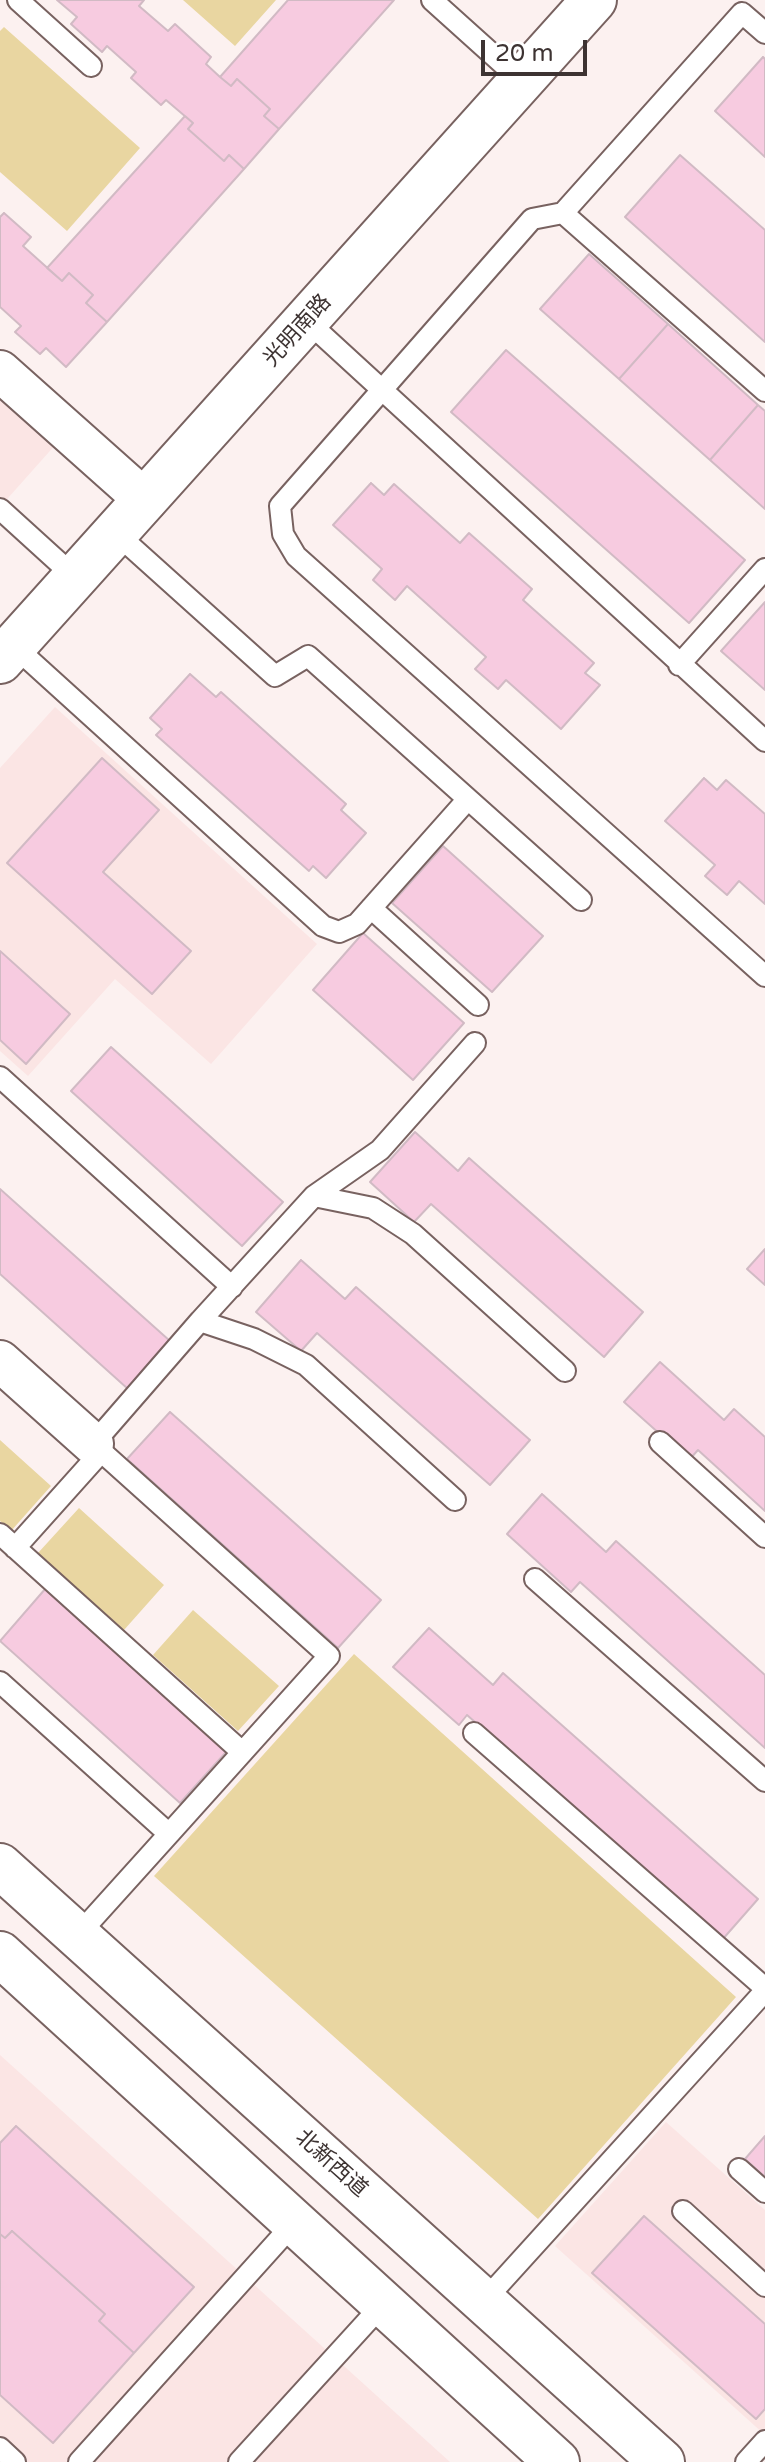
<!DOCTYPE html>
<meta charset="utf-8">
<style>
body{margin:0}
#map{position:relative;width:765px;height:2462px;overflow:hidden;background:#fcf1f0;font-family:"Varela Round",sans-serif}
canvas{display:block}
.scale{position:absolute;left:481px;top:40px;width:106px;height:36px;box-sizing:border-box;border:4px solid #3d3332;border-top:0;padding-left:10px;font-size:24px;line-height:28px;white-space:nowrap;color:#3d3332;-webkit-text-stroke:6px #fff;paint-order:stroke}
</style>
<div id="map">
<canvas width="765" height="2462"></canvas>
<div class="scale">20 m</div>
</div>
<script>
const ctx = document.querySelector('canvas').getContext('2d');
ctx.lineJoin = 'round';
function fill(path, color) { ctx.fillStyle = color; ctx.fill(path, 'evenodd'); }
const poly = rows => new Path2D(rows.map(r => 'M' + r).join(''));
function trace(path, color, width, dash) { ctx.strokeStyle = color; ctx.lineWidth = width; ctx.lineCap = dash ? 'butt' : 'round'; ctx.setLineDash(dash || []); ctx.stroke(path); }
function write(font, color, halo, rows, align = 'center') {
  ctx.font = font + ' "Varela Round","Noto Sans SC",sans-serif'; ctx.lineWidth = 6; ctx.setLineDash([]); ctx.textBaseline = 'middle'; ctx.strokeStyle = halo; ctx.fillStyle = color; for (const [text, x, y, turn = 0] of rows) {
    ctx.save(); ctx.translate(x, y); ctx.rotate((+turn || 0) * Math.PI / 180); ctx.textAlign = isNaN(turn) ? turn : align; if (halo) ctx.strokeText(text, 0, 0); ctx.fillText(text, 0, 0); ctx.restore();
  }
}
const built = poly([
 [0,392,57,443,0,507],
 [55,707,317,944,211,1064,115,979,28,1076,0,1051,0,768],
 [0,2055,40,2091,450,2462,0,2462],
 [666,2122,765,2210,765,2435,555,2246]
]);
const green = poly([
 [183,0,276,0,235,46],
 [4,27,140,148,67,231,0,172,0,31],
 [0,1440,51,1486,11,1531,0,1521],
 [79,1508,164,1585,124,1630,38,1553],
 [193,1610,279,1686,238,1731,153,1655],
 [354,1654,736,1997,538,2219,154,1876]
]);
const building = poly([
 [57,0,144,0,139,6,168,31,175,24,211,57,206,64,220,77,231,86,237,79,270,109,264,116,279,129,244,169,229,155,224,161,188,129,193,123,166,100,161,105,131,78,136,72,107,46,102,52,71,24,77,17,57,0],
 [288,0,394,0,279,129,264,116,270,109,237,79,231,86,220,77,288,0],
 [763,57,765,59,765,157,715,111,763,57],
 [185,116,193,123,188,129,224,161,229,155,244,169,107,322,86,303,93,295,69,273,62,281,47,268,185,116],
 [680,155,765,230,765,342,625,217,680,155],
 [4,213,31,237,23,246,62,281,69,273,93,295,86,303,107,322,66,367,46,348,40,354,15,332,21,326,0,307,0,217,4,213],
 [589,254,668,324,619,379,540,309,589,254],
 [668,324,758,405,710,460,619,379,668,324],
 [506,350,745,560,689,623,451,412,506,350],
 [758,405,765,411,765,509,710,460,758,405],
 [371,483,384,495,394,484,460,543,469,533,532,589,523,600,594,663,585,673,600,685,561,729,506,680,498,689,475,669,486,657,407,586,395,600,373,580,382,569,333,525,371,483],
 [765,602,765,690,721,651,765,602],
 [190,674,216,697,221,692,346,804,341,810,366,833,326,878,313,866,309,871,156,735,162,729,150,718,190,674],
 [102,758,159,810,103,872,191,951,152,994,7,863,102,758],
 [704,778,717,790,726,780,765,814,765,904,739,881,727,895,705,876,715,865,665,821,704,778],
 [443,846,543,936,492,992,392,903,443,846],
 [363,933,464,1023,413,1080,313,990,363,933],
 [0,951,70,1014,26,1064,0,1040,0,951],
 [111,1047,283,1202,242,1246,71,1091,111,1047],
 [415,1132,458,1171,469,1158,643,1312,604,1357,431,1204,414,1222,370,1182,415,1132],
 [0,1189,170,1341,128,1389,0,1274,0,1189],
 [765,1249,765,1285,747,1269,765,1249],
 [301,1260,345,1299,356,1287,530,1440,490,1485,317,1333,301,1351,256,1312,301,1260],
 [660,1362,724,1420,734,1409,765,1437,765,1511,698,1450,689,1460,624,1402,660,1362],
 [170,1412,381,1600,338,1648,127,1459,170,1412],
 [542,1494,606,1552,616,1541,765,1675,765,1748,580,1582,571,1592,507,1534,542,1494],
 [46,1588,227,1751,180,1803,0,1641,46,1588],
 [429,1628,493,1685,503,1673,758,1899,722,1940,467,1715,459,1725,393,1667,429,1628],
 [16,2126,194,2287,134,2353,99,2321,105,2314,12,2231,5,2238,0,2234,0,2143,16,2126],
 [765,2136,765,2177,745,2159,765,2136],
 [644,2216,765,2324,765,2409,756,2419,592,2273,644,2216],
 [12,2231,105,2314,99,2321,134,2353,53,2443,0,2395,0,2234,5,2238,12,2231]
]);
const service = poly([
 [18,0,91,66],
 [432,0,522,81],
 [765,33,742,13,563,213,532,219,280,506,283,534,296,556,765,976],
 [563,213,765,391],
 [307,321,765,741],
 [0,509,76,578],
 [117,534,275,676,308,656,581,900],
 [14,646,323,926,339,932,357,924,468,799],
 [679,665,765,569],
 [371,908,478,1005],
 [0,1077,232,1287],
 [314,1196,373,1208,413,1234,565,1371],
 [200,1321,254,1339,306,1365,455,1500],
 [660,1442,765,1537],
 [0,1534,242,1752],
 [15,1548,101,1452],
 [535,1579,765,1781],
 [0,1682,169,1834,329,1656,93,1444,200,1321,314,1196,380,1150,475,1043],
 [474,1733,765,1988],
 [77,1936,169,1834],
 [739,2169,765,2192],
 [683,2211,765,2286],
 [483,2302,765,1991],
 [0,2448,15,2462],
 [79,2462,294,2223],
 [239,2462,383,2304],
 [746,2462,765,2441]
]);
const minor = poly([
 [0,371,146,501],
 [0,1361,93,1444]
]);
const secondary = poly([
 [0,661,594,0]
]);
const primary = poly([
 [0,1866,662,2462],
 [0,1954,557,2462]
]);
const streetNames = [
 ["光明南路",298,331,-48],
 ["北新西道",331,2164,42]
];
fill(built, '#fbe5e4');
fill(green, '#e9d6a1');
fill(building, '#f7cbe0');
trace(building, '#d1bac4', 2);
trace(service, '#786260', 24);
trace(minor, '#786260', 44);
trace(secondary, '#786260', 48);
trace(primary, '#786260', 48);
trace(service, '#fff', 20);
trace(minor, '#fff', 40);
trace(secondary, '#fff', 44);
trace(primary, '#fff', 44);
write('22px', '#3d3332', '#fff', streetNames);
</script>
